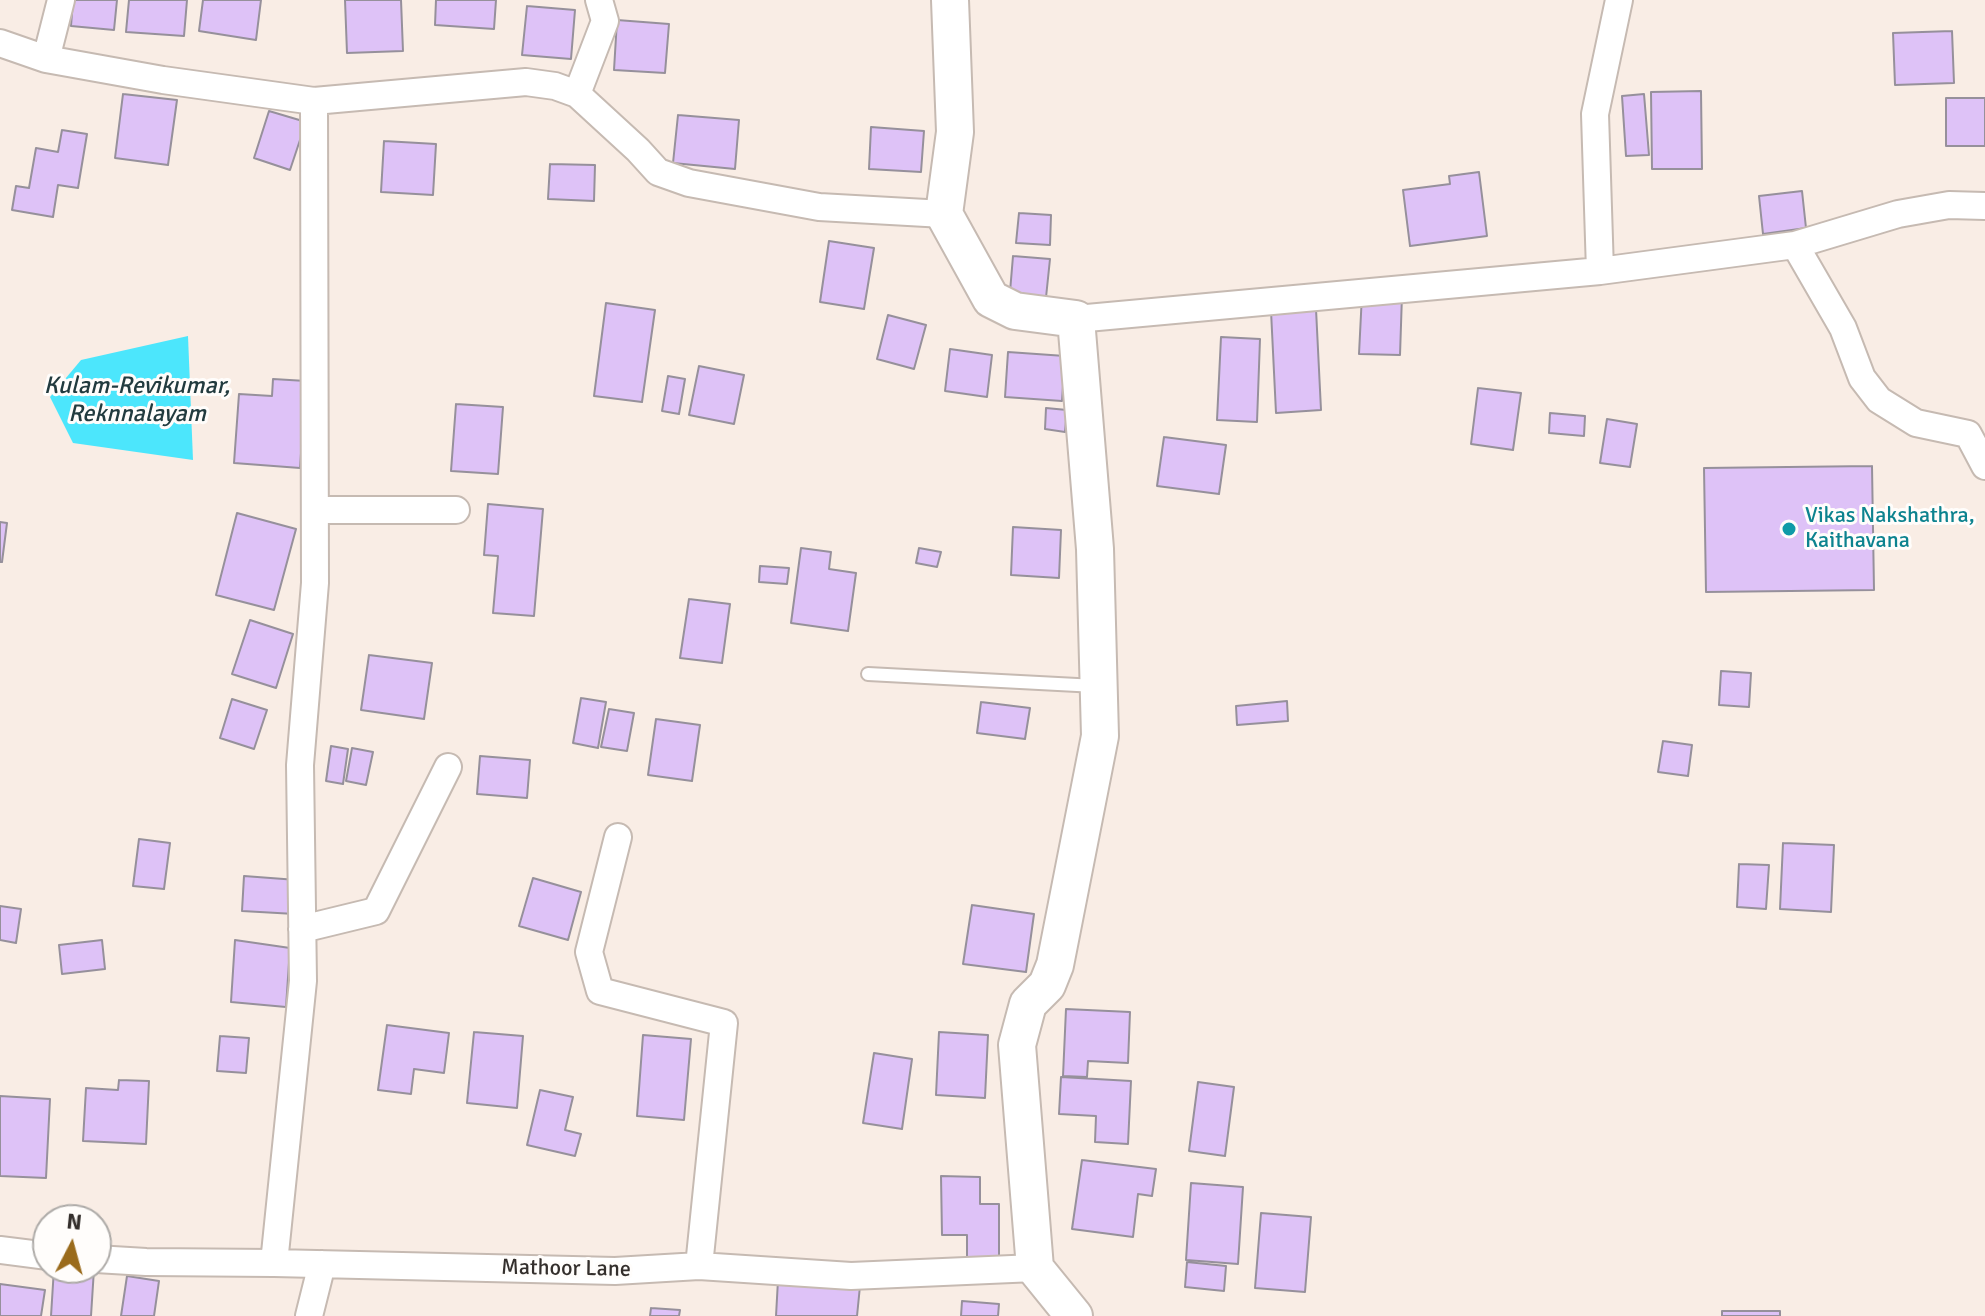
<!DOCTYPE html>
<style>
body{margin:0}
#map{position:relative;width:1985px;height:1316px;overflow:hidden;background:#f9ede5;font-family:Signika,sans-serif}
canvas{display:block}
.north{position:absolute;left:32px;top:1204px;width:80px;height:80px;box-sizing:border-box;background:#fffdfb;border:2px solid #aeaba8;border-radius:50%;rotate:6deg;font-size:22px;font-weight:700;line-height:32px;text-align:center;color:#342f2c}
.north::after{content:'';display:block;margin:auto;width:28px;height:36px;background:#9a6b1c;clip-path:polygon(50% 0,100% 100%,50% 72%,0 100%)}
</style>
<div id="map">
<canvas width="1985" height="1316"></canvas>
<div class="north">N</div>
</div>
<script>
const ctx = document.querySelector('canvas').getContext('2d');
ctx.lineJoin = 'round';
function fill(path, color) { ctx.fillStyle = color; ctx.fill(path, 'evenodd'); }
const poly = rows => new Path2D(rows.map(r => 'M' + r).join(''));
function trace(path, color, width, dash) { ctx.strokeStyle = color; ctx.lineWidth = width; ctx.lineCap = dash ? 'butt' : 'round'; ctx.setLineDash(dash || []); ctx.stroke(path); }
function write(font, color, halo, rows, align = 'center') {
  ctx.font = font + ' Signika,sans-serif'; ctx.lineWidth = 6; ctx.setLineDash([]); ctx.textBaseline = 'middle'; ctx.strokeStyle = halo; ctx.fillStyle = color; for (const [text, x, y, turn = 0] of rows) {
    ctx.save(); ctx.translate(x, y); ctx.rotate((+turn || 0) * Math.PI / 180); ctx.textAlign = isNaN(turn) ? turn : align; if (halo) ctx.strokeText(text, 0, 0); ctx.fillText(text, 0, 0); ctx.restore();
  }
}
const water = poly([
 [188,336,193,460,73,443,50,397,81,360]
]);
const building = poly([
 [73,0,117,0,114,30,71,26,73,0],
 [129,0,187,0,184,36,126,32,129,0],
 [203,0,261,0,256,40,199,31,203,0],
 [345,0,401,0,403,51,347,53,345,0],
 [436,0,496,0,494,29,435,25,436,0],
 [527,6,575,10,571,59,522,55,527,6],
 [617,20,669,24,665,73,614,70,617,20],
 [1952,31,1954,83,1895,85,1893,33,1952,31],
 [1701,91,1702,169,1652,169,1651,92,1701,91],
 [123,94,177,100,168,165,115,158,123,94],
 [1644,94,1649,155,1626,156,1622,96,1644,94],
 [1946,98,1985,98,1985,146,1946,146,1946,98],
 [269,111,306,122,290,170,254,158,269,111],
 [678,115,739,120,735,169,673,163,678,115],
 [871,127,924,131,921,172,869,169,871,127],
 [62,130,87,134,78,188,58,185,53,217,12,210,16,186,29,188,36,148,58,152,62,130],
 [384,141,436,144,433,195,381,192,384,141],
 [550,164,595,165,594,201,548,199,550,164],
 [1479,172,1487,236,1410,246,1403,190,1450,184,1449,176,1479,172],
 [1802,191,1806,228,1763,234,1759,196,1802,191],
 [1019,213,1051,215,1050,245,1016,243,1019,213],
 [829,241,874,248,864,309,820,302,829,241],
 [1013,256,1050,259,1045,307,1009,304,1013,256],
 [1362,294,1402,295,1400,355,1359,354,1362,294],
 [606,303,655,310,642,402,594,396,606,303],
 [1316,309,1321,410,1276,413,1271,311,1316,309],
 [888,315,926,325,914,369,877,359,888,315],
 [1221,337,1260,339,1257,422,1217,420,1221,337],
 [950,349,992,355,987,397,945,391,950,349],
 [1008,352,1065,356,1062,401,1005,397,1008,352],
 [699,366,744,375,734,424,689,415,699,366],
 [668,376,685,379,679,414,662,411,668,376],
 [273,379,306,381,300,468,234,463,239,394,272,396,273,379],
 [1478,388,1521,393,1513,450,1471,444,1478,388],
 [456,404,503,407,498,474,451,471,456,404],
 [1046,408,1067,410,1065,432,1045,429,1046,408],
 [1550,413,1585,416,1584,436,1549,433,1550,413],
 [1607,419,1637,424,1630,467,1600,463,1607,419],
 [1164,437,1226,445,1219,494,1157,486,1164,437],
 [1872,466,1874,590,1706,592,1704,468,1872,466],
 [488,504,543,509,534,616,493,613,498,556,484,555,488,504],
 [237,513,296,529,274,610,216,595,237,513],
 [0,522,7,523,2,562,0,562,0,522],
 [1013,527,1061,530,1059,578,1011,575,1013,527],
 [801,548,831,552,829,569,856,573,848,631,791,623,801,548],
 [919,548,941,552,937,567,916,563,919,548],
 [760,566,789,568,787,584,759,582,760,566],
 [689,599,730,604,722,663,680,658,689,599],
 [250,620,293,634,276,688,232,674,250,620],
 [369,655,432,663,424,719,361,710,369,655],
 [1721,671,1751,673,1749,707,1719,705,1721,671],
 [581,698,606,702,598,748,573,743,581,698],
 [232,699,267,710,254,749,220,738,232,699],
 [1287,701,1288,721,1237,725,1236,706,1287,701],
 [981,702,1030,708,1025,739,977,733,981,702],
 [609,709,634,713,627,751,601,747,609,709],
 [656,719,700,725,692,781,648,775,656,719],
 [1663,741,1692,745,1688,776,1658,772,1663,741],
 [331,746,348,749,343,784,326,781,331,746],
 [352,748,373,752,366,785,346,781,352,748],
 [480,756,530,760,527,798,477,794,480,756],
 [139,839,170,843,164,889,133,886,139,839],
 [1783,843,1834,845,1831,912,1780,909,1783,843],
 [1739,864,1769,865,1766,909,1737,907,1739,864],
 [244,876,297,880,295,914,242,911,244,876],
 [533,878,581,892,568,940,519,926,533,878],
 [972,905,1034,914,1026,972,963,964,972,905],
 [0,906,21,909,16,943,0,940,0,906],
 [102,940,105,969,62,974,59,945,102,940],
 [235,940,290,948,286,1007,231,1002,235,940],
 [1066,1009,1130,1012,1128,1063,1088,1061,1087,1077,1063,1076,1066,1009],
 [387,1025,449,1033,444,1073,414,1069,411,1094,378,1090,387,1025],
 [474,1032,523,1036,517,1108,467,1103,474,1032],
 [939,1032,988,1035,985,1098,936,1095,939,1032],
 [643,1035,691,1039,684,1120,637,1116,643,1035],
 [220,1036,249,1038,246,1073,217,1071,220,1036],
 [874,1053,912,1059,902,1129,863,1123,874,1053],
 [1061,1077,1131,1081,1128,1144,1095,1142,1096,1116,1059,1114,1061,1077],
 [119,1080,149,1081,146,1144,83,1141,86,1088,118,1090,119,1080],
 [1198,1082,1234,1087,1225,1156,1189,1151,1198,1082],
 [540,1090,573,1097,565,1130,581,1134,575,1156,527,1145,540,1090],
 [0,1096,50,1099,46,1178,0,1176,0,1096],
 [1082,1160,1156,1169,1152,1196,1138,1194,1133,1237,1072,1229,1082,1160],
 [941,1176,980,1177,980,1204,999,1204,999,1259,967,1259,967,1235,942,1235,941,1176],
 [1191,1183,1243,1187,1238,1264,1186,1260,1191,1183],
 [1261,1213,1311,1217,1305,1292,1255,1288,1261,1213],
 [1187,1262,1226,1266,1224,1291,1185,1287,1187,1262],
 [54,1268,94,1269,91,1316,51,1316,54,1268],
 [127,1276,159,1281,154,1316,121,1316,127,1276],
 [778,1280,860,1286,857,1316,776,1316,778,1280],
 [0,1284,45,1290,41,1316,0,1316,0,1284],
 [962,1301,999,1304,998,1316,961,1316,962,1301],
 [651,1308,680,1310,679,1316,650,1316,651,1308],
 [1722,1311,1780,1311,1780,1316,1722,1316,1722,1311]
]);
const lane = poly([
 [868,674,1096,686]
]);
const street = poly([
 [0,43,46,59,163,80,314,101,526,82,555,86,577,94,638,150,658,172,689,183,819,207,944,214],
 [46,59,61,0],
 [577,94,605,21,599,0],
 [1795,245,1898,214,1949,205,1985,206],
 [1600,271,1595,114,1619,0],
 [1076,319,1600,271,1795,245,1843,328,1862,378,1879,400,1916,423,1968,434,1985,466],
 [315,510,456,510],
 [618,837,589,952,600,991,724,1023,699,1266],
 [302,929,376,911,448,767],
 [0,1250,48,1256],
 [96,1259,146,1262,274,1263,615,1271,699,1266,851,1276,1035,1268],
 [274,1263,303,981,300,765,315,583,314,101],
 [309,1316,322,1264]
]);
const secondary = poly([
 [950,0,955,132,944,214,991,299,1015,311,1076,319,1095,549,1100,736,1055,965,1047,985,1028,1004,1017,1045,1035,1268,1074,1316]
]);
const markers = [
 [1789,529,8,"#0f9aa8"]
];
const cultureNames = [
 ["Vikas Nakshathra,",1805,516],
 ["Kaithavana",1805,541]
];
const streetNames = [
 ["Mathoor Lane",566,1269,1]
];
const waterNames = [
 ["Kulam-Revikumar,",137,387],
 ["Reknnalayam",137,415]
];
fill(water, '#4ce6fc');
fill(building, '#dec2f7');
trace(building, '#96909b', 2);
trace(lane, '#c6bab2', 16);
trace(street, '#c6bab2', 30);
trace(secondary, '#c6bab2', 40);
trace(lane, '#fff', 12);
trace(street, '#fff', 26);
trace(secondary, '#fff', 36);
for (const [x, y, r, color] of markers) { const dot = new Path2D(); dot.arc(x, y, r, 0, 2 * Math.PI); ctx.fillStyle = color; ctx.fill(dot); trace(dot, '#fffdfb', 3); }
write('22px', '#0d838f', '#fffdfb', cultureNames, 'left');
write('22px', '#342f2c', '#fffdfb', streetNames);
write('italic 24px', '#223b3f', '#fffdfb', waterNames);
</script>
